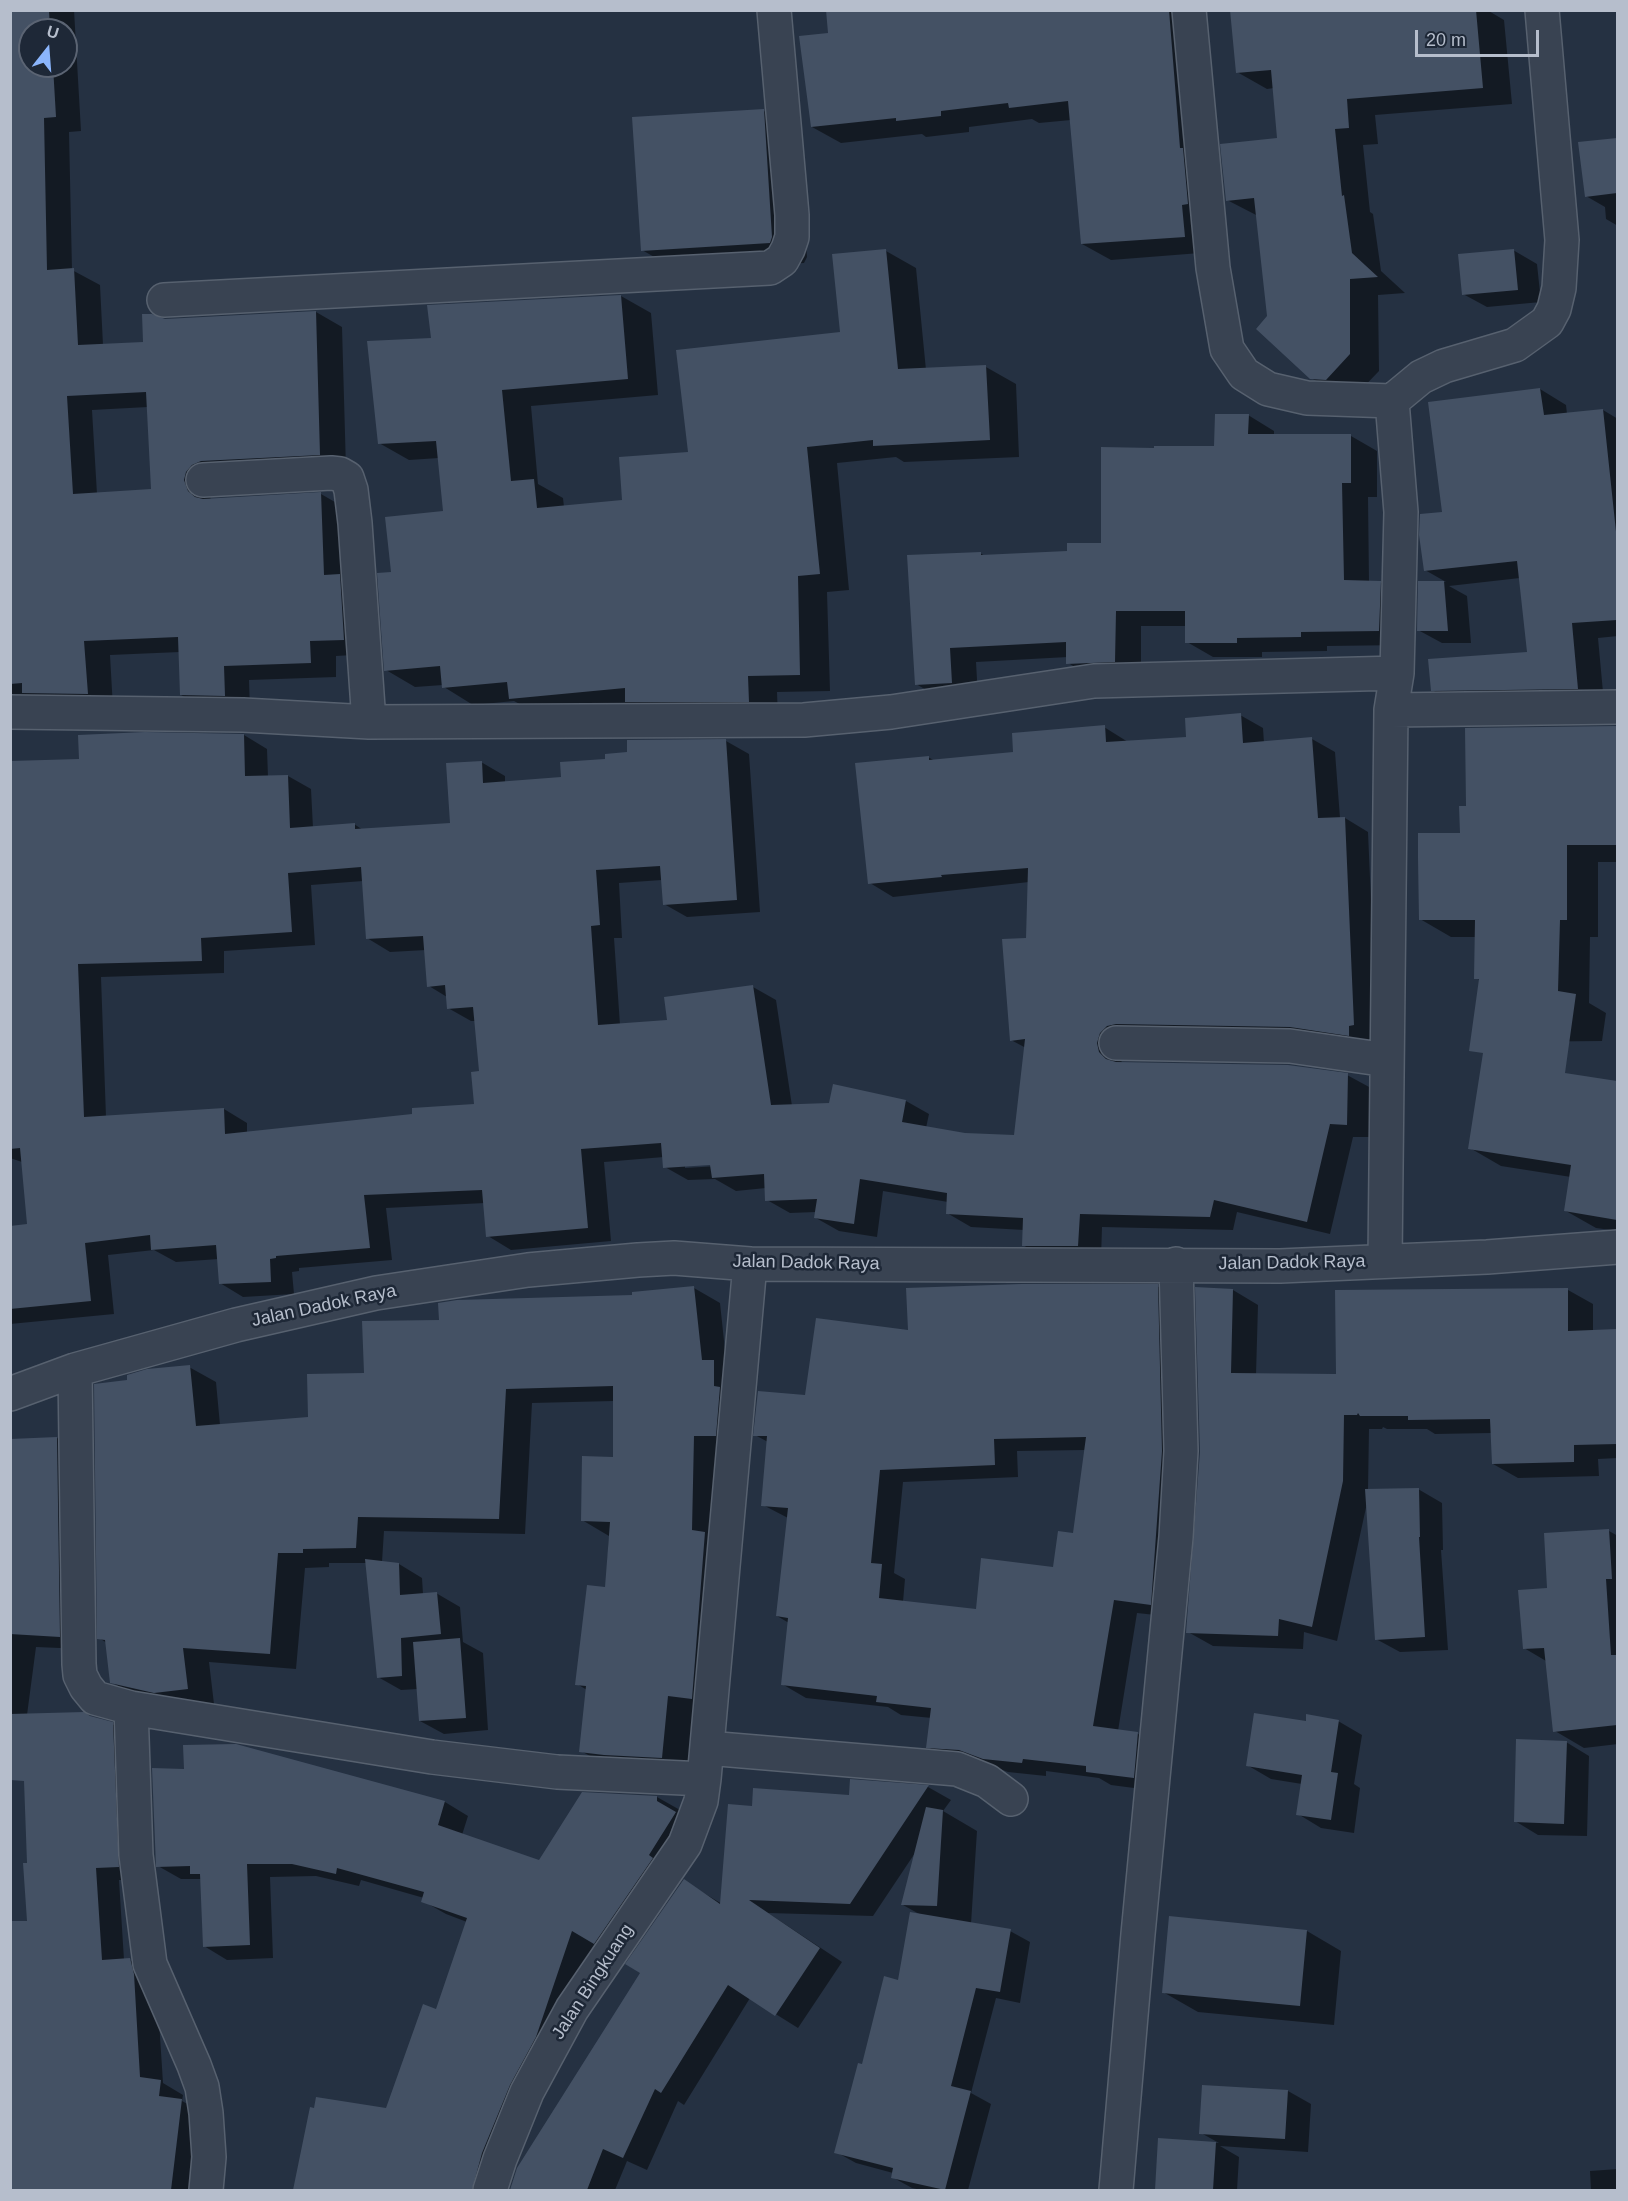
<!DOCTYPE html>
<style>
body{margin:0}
#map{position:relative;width:1628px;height:2201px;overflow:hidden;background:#253142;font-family:Arial,sans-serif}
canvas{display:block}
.frame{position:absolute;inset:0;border:12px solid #b6becc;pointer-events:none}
.north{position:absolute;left:18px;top:18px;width:60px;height:60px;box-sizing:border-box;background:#1e2837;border:2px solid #5b6473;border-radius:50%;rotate:17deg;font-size:16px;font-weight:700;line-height:24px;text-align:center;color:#b6becc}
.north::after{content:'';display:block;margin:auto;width:21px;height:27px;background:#8bb5fc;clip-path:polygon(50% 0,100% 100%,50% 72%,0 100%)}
.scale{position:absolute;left:1415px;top:30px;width:124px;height:27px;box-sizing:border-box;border:3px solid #b6becc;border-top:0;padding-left:8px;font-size:18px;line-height:21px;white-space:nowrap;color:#b6becc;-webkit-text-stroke:4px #1e2837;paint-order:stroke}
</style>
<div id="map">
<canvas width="1628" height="2201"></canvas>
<div class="frame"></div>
<div class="north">U</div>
<div class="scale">20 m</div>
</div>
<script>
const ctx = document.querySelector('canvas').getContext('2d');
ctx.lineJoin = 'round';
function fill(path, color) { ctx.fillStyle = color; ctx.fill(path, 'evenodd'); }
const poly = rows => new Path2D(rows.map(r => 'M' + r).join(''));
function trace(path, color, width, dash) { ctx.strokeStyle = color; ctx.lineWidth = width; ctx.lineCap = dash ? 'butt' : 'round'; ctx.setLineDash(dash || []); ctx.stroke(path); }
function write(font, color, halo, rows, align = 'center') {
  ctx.font = font + ' Arial,sans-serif'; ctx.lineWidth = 5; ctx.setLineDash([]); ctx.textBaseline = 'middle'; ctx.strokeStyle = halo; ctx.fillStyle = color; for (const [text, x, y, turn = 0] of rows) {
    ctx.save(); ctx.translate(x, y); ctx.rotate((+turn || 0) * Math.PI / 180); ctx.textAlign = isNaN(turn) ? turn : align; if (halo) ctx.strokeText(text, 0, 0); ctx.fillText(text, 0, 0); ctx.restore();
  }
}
const shadow = poly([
 [10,10,74,10,81,131,69,132,72,270,100,285,103,345,145,343,165,320,316,312,342,327,346,469,210,496,211,500,321,494,347,509,370,654,336,656,336,677,249,680,250,710,207,710,181,695,180,652,110,655,113,708,10,697],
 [30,30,66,30,66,66,30,66],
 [148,407,152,491,97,494,92,410],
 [828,10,1196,10,1213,252,1111,260,1082,244,1071,120,1039,123,1032,119,969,127,969,132,926,137,922,134,841,143,812,127,830,34],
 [1231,10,1487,10,1504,20,1512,104,1375,115,1378,144,1363,145,1370,212,1373,214,1381,271,1405,293,1378,295,1379,371,1355,396,1341,395,1311,378,1269,317,1258,216,1227,200,1278,140,1274,88,1267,89,1237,72],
 [764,111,798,131,807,257,804,263,677,270,642,250],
 [1618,139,1618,226,1606,219,1605,207,1586,196,1580,143],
 [1513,250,1537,264,1541,302,1487,307,1463,294],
 [886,251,916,268,926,370,986,367,1016,384,1019,457,904,462,896,457,837,463,849,590,827,592,830,691,777,692,778,718,540,715,514,701,473,705,444,687,443,685,415,687,386,670,393,574,444,513,439,458,409,460,379,443,432,340,621,296,651,313,658,395,531,406,538,484,563,498,564,507,624,502,841,334],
 [1540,389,1566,405,1567,414,1603,410,1618,419,1618,636,1598,638,1604,703,1458,705,1432,690,1528,653,1520,578,1449,586,1467,596,1471,643,1442,643,1418,630,1420,582,1446,582,1425,570,1444,513],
 [1248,415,1274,431,1274,436,1351,436,1377,451,1377,497,1368,497,1369,582,1380,582,1406,597,1405,645,1327,646,1327,651,1262,652,1262,657,1213,657,1187,642,1187,626,1141,626,1141,676,1094,678,1068,663,1068,657,976,662,978,697,942,699,916,684,980,553,985,556,1069,552,1102,544,1216,447],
 [1240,715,1263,728,1264,743,1312,739,1335,752,1340,818,1345,818,1368,832,1377,1038,1371,1048,1120,1056,1122,1063,1347,1075,1371,1088,1369,1137,1353,1137,1330,1234,1237,1212,1233,1230,1102,1227,1101,1259,1046,1259,1023,1245,1024,1230,971,1227,947,1213,948,1202,883,1191,877,1237,839,1231,816,1218,816,1212,790,1213,767,1200,766,1188,736,1191,715,1179,688,1180,665,1167,664,1157,604,1162,611,1241,511,1250,488,1236,485,1203,386,1208,392,1260,299,1268,299,1271,292,1272,294,1294,243,1297,220,1283,219,1259,176,1262,154,1250,108,1255,114,1314,10,1324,10,1227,29,1225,22,1162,10,1158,10,922,80,761,244,735,267,749,268,777,288,776,311,789,313,828,354,824,363,830,452,824,481,762,505,776,505,783,563,778,607,760,726,741,749,754,760,912,687,917,664,904,662,880,619,883,622,938,614,938,620,1025,669,1021,753,987,776,1000,792,1106,906,1101,929,1114,926,1128,964,1134,1016,1137,1026,1048,1011,1040,1028,939,1029,882,893,897,870,883,928,757,935,761,1015,753,1104,727,1128,742,1188,738],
 [363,881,367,938,390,952,426,950,429,986,447,997,448,1008,471,1021,476,1021,480,1072,476,1106,414,1115,247,1133,247,1123,224,1109,106,1117,101,977,224,973,224,951,315,945,311,885],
 [718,1163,718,1166,685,1168,685,1165],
 [1618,727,1618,862,1598,862,1598,937,1590,937,1589,1003,1606,1013,1602,1041,1505,1042,1480,980,1476,978,1477,937,1451,937,1420,919,1461,834,1467,808,1467,729],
 [1483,1061,1618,1083,1618,1231,1596,1228,1566,1211,1571,1177,1501,1166,1470,1148],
 [1157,1286,1181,1299,1174,1617,1137,1613,1118,1731,1138,1734,1161,1747,1157,1791,1111,1785,1099,1778,1046,1771,1046,1776,1008,1772,984,1763,951,1760,928,1747,932,1718,901,1715,888,1707,806,1698,782,1684,789,1623,777,1616,788,1518,763,1505,768,1442,755,1435,807,1397,909,1331],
 [1085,1450,1075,1534,1055,1568,977,1610,903,1602,905,1579,894,1573,903,1482,1018,1477,1017,1451],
 [694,1288,720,1303,727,1369,688,1773,608,1766,581,1751,587,1690,577,1684,606,1589,609,1536,582,1520,615,1459,614,1401,532,1403,525,1534,384,1531,382,1562,399,1564,422,1578,423,1594,436,1593,460,1607,463,1642,483,1653,488,1730,444,1734,420,1721,418,1689,401,1690,378,1677,367,1563,329,1563,329,1567,305,1568,296,1669,209,1662,214,1704,182,1707,138,1697,111,1682,107,1643,99,1638,129,1382,189,1367,216,1382,220,1425,310,1418,365,1375,440,1321],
 [1197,1289,1233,1290,1258,1305,1256,1375,1337,1376,1568,1290,1593,1304,1593,1332,1618,1331,1618,1458,1598,1459,1599,1476,1518,1478,1493,1464,1492,1433,1435,1434,1427,1429,1387,1429,1383,1427,1382,1429,1369,1429,1368,1490,1418,1489,1442,1503,1443,1550,1441,1550,1448,1650,1400,1652,1376,1639,1367,1503,1337,1641,1304,1632,1303,1649,1213,1646,1188,1632,1201,1452],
 [57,1438,80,1451,83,1649,36,1647,27,1715,91,1718,112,1724,136,1737,141,1880,119,1880,124,1960,130,1960,153,1973,157,1989,163,2083,183,2095,182,2101,204,2113,195,2190,10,2190,10,1922,29,1922,25,1754,10,1752,10,1440],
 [1609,1531,1618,1536,1618,1744,1584,1748,1555,1731,1546,1661,1524,1648,1549,1590],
 [1338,1721,1362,1735,1354,1784,1360,1788,1354,1833,1321,1828,1298,1814,1302,1784,1271,1779,1247,1765,1307,1723],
 [1566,1742,1589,1756,1587,1836,1538,1835,1515,1821],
 [852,1780,928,1787,951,1800,943,1811,977,1831,971,1924,1010,1931,1030,1942,1020,2003,996,1998,971,2093,991,2104,968,2190,921,2190,912,2188,892,2177,893,2173,856,2163,836,2152,864,2066,899,1981,921,1915,903,1905,915,1853,873,1916,768,1913,842,1962,798,2028,750,1998,684,2105,678,2101,647,2170,627,2161,615,2190,538,2190,515,2177,642,1972,684,1881,722,1904,753,1808,851,1797],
 [384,1785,445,1802,468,1816,462,1835,540,1862,657,1797,680,1810,617,1956,595,1943,559,2050,495,2190,295,2190,311,2109,386,2110,437,2011,467,1922,446,1914,423,1901,424,1898,361,1880,359,1886,316,1876,270,1877,273,1958,227,1960,204,1946,202,1879,181,1879,158,1866],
 [1307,1931,1341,1951,1334,2025,1198,2012,1163,1992],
 [1288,2091,1311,2104,1308,2152,1220,2146,1239,2157,1237,2190,1157,2190,1160,2139,1219,2143,1201,2133],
 [1618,2169,1618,2190,1591,2190,1590,2171]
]);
const building = poly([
 [10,10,49,10,50,30,30,30,30,66,53,66,56,117,44,118,47,270,74,268,78,345,143,342,142,314,152,314,165,319,316,311,320,455,201,461,192,465,186,472,184,480,188,491,195,497,203,499,321,492,324,575,340,574,344,640,310,641,311,663,224,666,225,696,180,695,178,637,84,641,88,694,22,693,22,683,10,684],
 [146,392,151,489,73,494,67,396],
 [826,10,1169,10,1180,148,1183,148,1188,204,1182,205,1185,237,1081,244,1068,101,1009,108,1008,103,941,111,941,116,896,121,896,118,811,127,799,36,828,33],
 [1230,10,1476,10,1483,88,1347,99,1349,128,1335,129,1342,196,1344,195,1352,253,1378,277,1350,279,1350,354,1326,380,1310,379,1256,329,1267,316,1254,198,1226,201,1220,144,1277,138,1271,70,1236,73],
 [764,109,772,237,770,243,641,251,632,117],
 [1617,138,1617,193,1585,197,1578,142],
 [886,249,898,369,986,365,990,440,873,446,873,440,807,447,820,574,798,576,800,675,748,676,749,702,625,702,625,688,509,699,507,682,442,688,440,666,384,671,377,573,391,572,385,517,443,511,436,441,378,444,367,341,431,338,427,305,621,295,628,379,502,390,511,481,534,479,537,508,622,500,619,457,688,452,676,350,840,332,832,254],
 [1514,249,1518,290,1462,295,1458,254],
 [1540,388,1544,415,1603,409,1617,541,1617,620,1572,623,1578,689,1431,691,1428,659,1527,652,1517,561,1424,571,1419,535,1420,514,1442,512,1428,402],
 [1215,414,1249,414,1248,434,1351,434,1351,483,1342,483,1344,580,1381,581,1379,631,1301,632,1301,637,1237,638,1237,643,1185,643,1185,611,1116,611,1115,662,1066,664,1066,642,950,648,952,683,915,685,907,555,981,552,981,555,1067,551,1067,543,1101,543,1101,447,1154,448,1154,446,1214,446],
 [1418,581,1444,581,1448,631,1417,631],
 [1241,713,1243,743,1312,737,1318,818,1345,817,1354,1025,1349,1026,1349,1036,1290,1027,1116,1024,1107,1026,1100,1033,1097,1043,1099,1052,1106,1059,1116,1062,1288,1065,1348,1073,1347,1125,1330,1124,1307,1222,1214,1200,1210,1217,1080,1214,1078,1246,1022,1246,1023,1218,946,1214,947,1193,860,1179,854,1224,814,1218,817,1199,765,1201,764,1174,712,1178,710,1165,663,1168,661,1143,581,1149,588,1228,486,1237,482,1190,364,1195,370,1248,276,1256,276,1258,270,1259,271,1282,219,1284,216,1245,151,1250,150,1235,85,1243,91,1301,10,1309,10,1226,27,1224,20,1148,10,1149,10,761,79,759,78,735,145,732,244,734,245,776,288,775,290,828,355,823,355,829,450,823,446,763,482,761,483,783,561,777,560,762,605,759,605,754,627,752,627,740,726,739,737,900,663,905,660,866,596,870,600,925,591,926,598,1025,667,1020,664,997,753,985,771,1105,829,1103,833,1084,906,1100,902,1122,965,1133,1014,1135,1025,1039,1010,1041,1002,939,1026,938,1028,868,941,875,942,877,868,884,855,763,929,756,929,760,1013,752,1012,733,1105,725,1106,742,1186,737,1185,718],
 [361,867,366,939,423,936,427,987,445,985,447,1009,473,1007,479,1071,471,1072,474,1104,412,1108,412,1114,225,1134,224,1108,84,1117,78,964,202,961,201,938,292,932,288,873],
 [1617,726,1617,845,1567,845,1567,920,1560,920,1558,991,1576,994,1565,1073,1617,1081,1617,1220,1564,1211,1571,1165,1468,1149,1483,1053,1469,1051,1479,979,1474,979,1475,920,1419,920,1418,858,1418,833,1460,833,1459,806,1466,806,1465,728],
 [1021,1284,1158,1284,1162,1451,1151,1605,1114,1600,1093,1726,1138,1732,1134,1778,1086,1772,1086,1766,1023,1759,1022,1763,983,1759,959,1750,926,1748,931,1708,876,1702,877,1696,781,1685,788,1618,776,1616,788,1508,761,1506,767,1436,753,1436,758,1391,805,1395,816,1318,908,1330,906,1288],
 [1086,1437,1073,1533,1058,1531,1053,1567,981,1558,976,1609,879,1598,882,1564,871,1563,880,1470,995,1465,994,1439],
 [694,1286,702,1360,714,1360,714,1386,720,1387,716,1436,694,1436,692,1530,705,1532,692,1699,668,1696,662,1758,604,1755,579,1752,586,1686,575,1685,587,1585,605,1587,610,1522,581,1521,582,1456,613,1457,613,1386,506,1389,499,1519,358,1517,356,1548,303,1549,303,1553,278,1553,270,1654,183,1648,188,1689,154,1693,110,1683,105,1640,97,1639,94,1384,127,1380,127,1375,147,1369,190,1365,196,1426,308,1417,307,1374,364,1373,362,1321,439,1320,438,1303,457,1300,632,1295,632,1292],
 [1195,1287,1233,1289,1231,1373,1336,1374,1335,1290,1568,1288,1568,1331,1617,1329,1617,1444,1574,1445,1574,1462,1492,1464,1490,1419,1408,1420,1408,1416,1360,1416,1358,1413,1357,1415,1344,1415,1343,1481,1312,1627,1279,1619,1278,1636,1186,1633,1200,1452],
 [57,1437,60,1637,10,1634,10,1439],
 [1419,1488,1420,1537,1419,1537,1425,1637,1375,1640,1365,1489],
 [1609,1529,1612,1579,1606,1579,1611,1655,1617,1655,1617,1725,1553,1732,1544,1648,1523,1649,1518,1590,1547,1588,1544,1533],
 [365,1559,399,1563,400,1595,437,1592,441,1634,401,1638,402,1676,377,1678],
 [460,1638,466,1718,419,1721,413,1642],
 [84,1712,90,1716,113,1722,119,1867,96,1868,102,1960,130,1958,134,1974,140,2077,161,2080,159,2096,182,2099,171,2190,10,2190,10,1921,27,1921,23,1863,27,1863,24,1781,10,1780,10,1714],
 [1254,1713,1306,1721,1306,1714,1339,1720,1331,1772,1338,1773,1331,1820,1296,1815,1302,1775,1246,1766],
 [1516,1739,1567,1741,1564,1824,1514,1822],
 [236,1744,445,1801,438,1825,539,1860,582,1792,657,1796,657,1801,676,1812,649,1855,653,1858,594,1944,572,1931,536,2037,510,2085,482,2153,472,2190,293,2190,310,2107,314,2108,316,2097,386,2108,423,2004,436,2009,467,1918,421,1902,424,1892,337,1868,336,1874,292,1864,247,1864,250,1945,203,1947,200,1874,190,1874,190,1866,156,1867,152,1768,184,1769,183,1745],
 [850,1779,929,1785,850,1904,749,1900,820,1948,775,2016,728,1985,661,2093,655,2089,623,2158,603,2149,587,2190,510,2190,517,2168,640,1973,625,1964,684,1879,720,1904,728,1804,752,1806,753,1788,849,1795],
 [926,1807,943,1810,937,1906,901,1905],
 [910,1912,1011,1929,1000,1992,976,1988,951,2086,971,2091,945,2190,891,2178,893,2168,834,2153,858,2063,862,2064,884,1976,898,1980],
 [1169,1916,1307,1930,1300,2006,1162,1993],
 [1202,2085,1288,2090,1285,2139,1199,2134],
 [1158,2138,1216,2142,1213,2190,1155,2190]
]);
const minor = poly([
 [1189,10,1213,268,1227,349,1244,374,1268,389,1307,398,1392,401],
 [164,300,770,268,782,260,788,249,792,237,792,215,774,10],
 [203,480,331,473,340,474,347,478,351,490,355,523,369,722],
 [1391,710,1618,707],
 [10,712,243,715,369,722,804,720,891,712,1094,681,1397,673],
 [1116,1043,1290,1046,1387,1060],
 [1385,1260,1391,710,1397,673,1401,512,1392,401,1421,377,1444,366,1515,345,1547,322,1554,309,1559,288,1562,240,1542,10],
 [75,1370,79,1664,80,1675,86,1687,95,1698,131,1708,432,1757,557,1772,704,1779,750,1264],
 [10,1394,75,1370,236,1325,376,1293,528,1270,638,1260,674,1258,750,1264,1280,1266,1487,1257,1618,1247],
 [131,1708,136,1855,150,1964,194,2065,202,2087,206,2113,209,2157,206,2190],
 [707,1748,957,1769,987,1781,1011,1799],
 [490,2190,500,2159,527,2092,572,2009,685,1844,701,1801,704,1779],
 [1116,2190,1138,1934,1176,1537,1181,1451,1176,1264]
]);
const streetNames = [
 ["Jalan Dadok Raya",806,1263,1],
 ["Jalan Dadok Raya",1292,1263,-1],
 ["Jalan Dadok Raya",324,1306,-12],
 ["Jalan Bingkuang",593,1982,-57]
];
fill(shadow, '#0007');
fill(building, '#445164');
trace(minor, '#57616f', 36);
trace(minor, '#394352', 33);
write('18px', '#b6becc', '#1e2837', streetNames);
</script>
